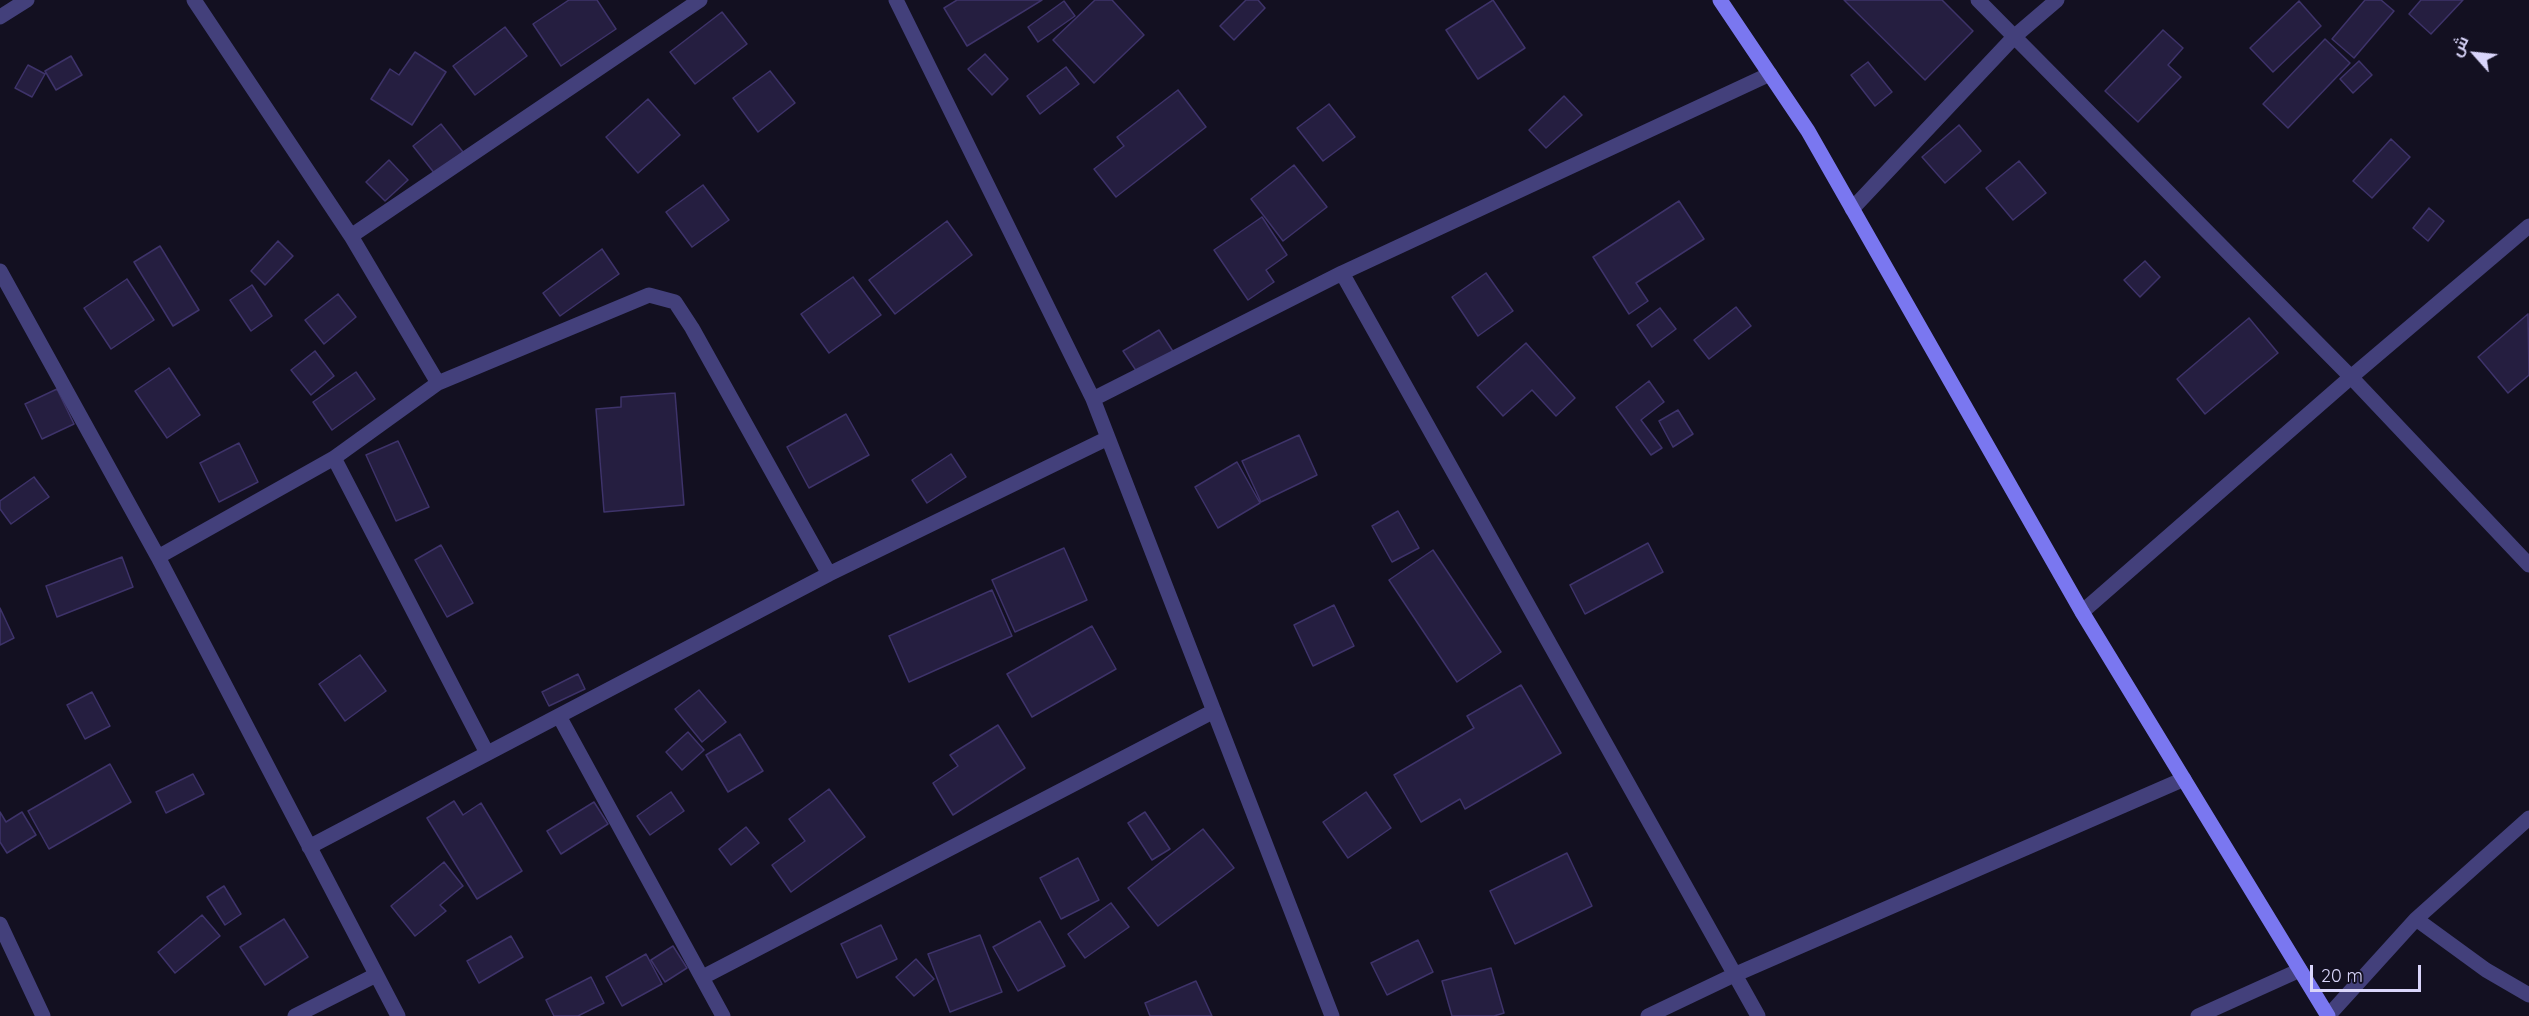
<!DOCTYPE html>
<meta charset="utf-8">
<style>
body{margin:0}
#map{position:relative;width:2529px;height:1016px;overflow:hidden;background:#131021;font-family:Quicksand,Cairo,sans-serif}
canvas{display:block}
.north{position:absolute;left:2445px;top:24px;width:60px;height:60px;-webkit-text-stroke:4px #131021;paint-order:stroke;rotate:297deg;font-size:16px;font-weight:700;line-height:24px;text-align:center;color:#d9d5fa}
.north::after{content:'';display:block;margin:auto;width:21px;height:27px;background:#d9d5fa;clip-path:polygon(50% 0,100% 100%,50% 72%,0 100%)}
.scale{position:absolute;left:2310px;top:965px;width:111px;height:27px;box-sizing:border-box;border:3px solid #d9d5fa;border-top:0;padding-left:8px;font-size:18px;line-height:21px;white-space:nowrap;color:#d9d5fa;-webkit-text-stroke:4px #131021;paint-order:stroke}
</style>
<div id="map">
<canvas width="2529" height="1016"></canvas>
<div class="north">ش</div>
<div class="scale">20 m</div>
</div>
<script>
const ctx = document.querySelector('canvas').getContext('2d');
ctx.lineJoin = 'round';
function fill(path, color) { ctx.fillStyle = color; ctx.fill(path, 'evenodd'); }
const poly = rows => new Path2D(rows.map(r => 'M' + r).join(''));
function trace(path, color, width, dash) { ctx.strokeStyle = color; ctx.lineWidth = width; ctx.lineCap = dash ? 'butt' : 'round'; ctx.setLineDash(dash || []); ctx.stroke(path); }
const building = poly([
 [569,0,597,0,616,29,561,66,533,24,569,0],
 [957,0,1042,0,967,46,944,8,957,0],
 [1095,0,1112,0,1144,35,1094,83,1053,40,1095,0],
 [1246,0,1258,0,1265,8,1234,40,1220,26,1246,0],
 [1493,0,1525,48,1478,79,1446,30,1493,0],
 [1844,0,1942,0,1973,31,1925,80,1844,0],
 [2365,0,2381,0,2394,11,2354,58,2332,39,2365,0],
 [2421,0,2463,0,2431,34,2409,14,2421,0],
 [1064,1,1075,16,1038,42,1028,27,1064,1],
 [2299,1,2321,26,2273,72,2250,48,2299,1],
 [722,12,747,44,695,84,670,52,722,12],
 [505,27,527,56,475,95,453,66,505,27],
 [2163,30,2183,48,2168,65,2181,77,2138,122,2105,91,2163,30],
 [2325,39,2350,63,2288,128,2263,104,2325,39],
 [415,52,446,72,412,125,371,99,390,69,399,75,415,52],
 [985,54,1008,79,992,95,968,69,985,54],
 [71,56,82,75,56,90,45,71,71,56],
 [2359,61,2372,75,2353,93,2340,79,2359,61],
 [1868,62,1892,92,1875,106,1851,75,1868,62],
 [28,65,45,74,32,97,15,88,28,65],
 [1066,67,1079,84,1040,114,1027,96,1066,67],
 [770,71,795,103,758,132,733,98,770,71],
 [1178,90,1206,127,1116,197,1094,169,1124,146,1117,137,1178,90],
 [1564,96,1582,115,1546,148,1529,130,1564,96],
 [648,99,680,135,638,173,606,137,648,99],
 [1329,104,1355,137,1323,161,1297,128,1329,104],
 [441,124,463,152,435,174,413,146,441,124],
 [1959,125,1981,151,1945,183,1922,157,1959,125],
 [2391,139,2410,157,2372,198,2353,181,2391,139],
 [389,160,408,180,385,201,366,182,389,160],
 [2019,161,2046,193,2013,220,1986,188,2019,161],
 [1294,165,1327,207,1283,241,1251,199,1294,165],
 [703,185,729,220,692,247,666,212,703,185],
 [1679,201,1704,239,1636,283,1648,301,1629,314,1593,257,1679,201],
 [2429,208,2444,221,2428,241,2413,228,2429,208],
 [1262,217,1287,255,1266,270,1274,282,1248,300,1214,250,1262,217],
 [947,221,972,255,895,314,869,280,947,221],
 [278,241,293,256,265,285,251,271,278,241],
 [160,246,199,310,173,326,134,262,160,246],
 [602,249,619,274,560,316,543,293,602,249],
 [2145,261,2160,277,2140,297,2124,280,2145,261],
 [1486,273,1513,311,1478,336,1452,297,1486,273],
 [853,277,881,315,829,353,801,314,853,277],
 [127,279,154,320,111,349,84,308,127,279],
 [252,285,272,316,251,331,230,300,252,285],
 [338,294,356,317,324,344,305,320,338,294],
 [1736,307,1751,326,1709,359,1694,340,1736,307],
 [1660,308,1676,329,1652,347,1637,325,1660,308],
 [2528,314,2529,375,2508,393,2478,357,2528,314],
 [2249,318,2278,353,2205,414,2177,379,2249,318],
 [1159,330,1174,353,1139,375,1123,351,1159,330],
 [1526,343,1575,398,1556,416,1532,390,1503,416,1477,387,1526,343],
 [315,351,334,376,311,395,291,370,315,351],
 [169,368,200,415,167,438,135,391,169,368],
 [356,372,375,399,332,430,313,402,356,372],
 [1649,381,1664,402,1641,420,1662,448,1651,455,1616,407,1649,381],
 [57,389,74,424,42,439,25,404,57,389],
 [675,393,684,505,604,512,596,409,621,407,621,397,675,393],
 [1678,410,1693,434,1673,447,1659,421,1678,410],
 [846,414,869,455,809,488,787,447,846,414],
 [1299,435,1317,475,1261,502,1242,461,1299,435],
 [398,441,429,507,396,521,366,455,398,441],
 [239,443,258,482,219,502,200,463,239,443],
 [951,454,966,477,927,503,912,480,951,454],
 [1237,462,1260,503,1218,528,1195,487,1237,462],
 [34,477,49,497,11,524,0,509,0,501,34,477],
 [1398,511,1419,548,1392,562,1372,526,1398,511],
 [1648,543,1663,572,1585,614,1570,585,1648,543],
 [441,545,473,603,447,617,415,560,441,545],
 [1064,548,1087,600,1015,632,992,580,1064,548],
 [1433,550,1501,652,1457,682,1389,580,1433,550],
 [122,557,133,587,57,617,46,586,122,557],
 [992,590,1012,636,909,682,889,636,992,590],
 [1334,605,1354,646,1313,666,1294,625,1334,605],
 [0,608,14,638,0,645,0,608],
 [1092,626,1116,669,1032,717,1007,674,1092,626],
 [360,655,386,691,345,721,319,684,360,655],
 [578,674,585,689,549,706,542,692,578,674],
 [1521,685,1561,753,1465,809,1460,799,1421,822,1394,775,1474,728,1467,716,1521,685],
 [699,690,726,722,702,742,675,709,699,690],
 [92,692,110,726,85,739,67,705,92,692],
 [998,725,1025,768,953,815,933,783,958,766,950,755,998,725],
 [688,732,704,750,682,770,666,752,688,732],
 [740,734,763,771,728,792,706,755,740,734],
 [110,764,131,802,49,849,28,811,110,764],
 [193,774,204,794,166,813,156,792,193,774],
 [829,789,865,837,791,892,772,865,805,841,789,819,829,789],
 [671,792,684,811,650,835,637,816,671,792],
 [1366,792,1391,828,1348,858,1323,822,1366,792],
 [454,801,463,815,481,803,522,871,477,899,427,818,454,801],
 [594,802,608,824,561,854,547,831,594,802],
 [0,812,6,822,22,812,36,835,7,853,0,842,0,812],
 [1145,812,1170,849,1152,860,1128,823,1145,812],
 [746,827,759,843,731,865,719,849,746,827],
 [1203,829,1234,868,1158,926,1128,888,1203,829],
 [1567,853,1592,906,1515,944,1490,891,1567,853],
 [1078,858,1099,900,1061,919,1040,878,1078,858],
 [444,862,463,886,440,905,446,911,415,936,391,906,444,862],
 [224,886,241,914,225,925,207,897,224,886],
 [1111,903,1129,927,1085,958,1068,934,1111,903],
 [202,915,220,936,175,973,158,952,202,915],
 [284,919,308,957,265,985,240,947,284,919],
 [1040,921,1065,966,1018,991,993,947,1040,921],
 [881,925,897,959,857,978,841,944,881,925],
 [980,935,1002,992,950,1012,928,954,980,935],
 [511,936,523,957,479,983,467,961,511,936],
 [1418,940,1433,972,1387,995,1371,963,1418,940],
 [673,946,687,968,665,982,651,960,673,946],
 [646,954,662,984,622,1006,606,977,646,954],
 [916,959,934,979,914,996,896,977,916,959],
 [1491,968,1504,1013,1494,1016,1452,1016,1442,981,1491,968],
 [591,977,604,1003,578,1016,554,1016,546,1000,591,977],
 [1196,981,1212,1016,1150,1016,1145,1003,1196,981]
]);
const street = poly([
 [194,0,351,236,438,383],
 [896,0,1093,399,1332,1016],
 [1978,0,2351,377,2529,565],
 [0,17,27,0],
 [1852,209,2015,36,2057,0],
 [351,236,700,0],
 [0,271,158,557,398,1016],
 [1342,273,1758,1016],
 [1093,399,1342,273,1770,74],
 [334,458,487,753],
 [158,557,334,458,438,383,649,295,675,302,692,328,829,574],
 [2082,612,2351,377,2529,226],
 [559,716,723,1016],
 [309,847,829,574,1108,438],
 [2416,919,2486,970,2529,995],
 [0,924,43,1016],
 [703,977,1214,711],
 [295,1016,376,975],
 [1648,1016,1734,975,2184,779],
 [2198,1016,2300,970],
 [2328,1016,2416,919,2529,818]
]);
const secondary = poly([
 [1720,0,1808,131,2082,612,2328,1016]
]);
fill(building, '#251e40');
trace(building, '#3e336a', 1.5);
trace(street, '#43407b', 15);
trace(secondary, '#7a77f0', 15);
</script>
